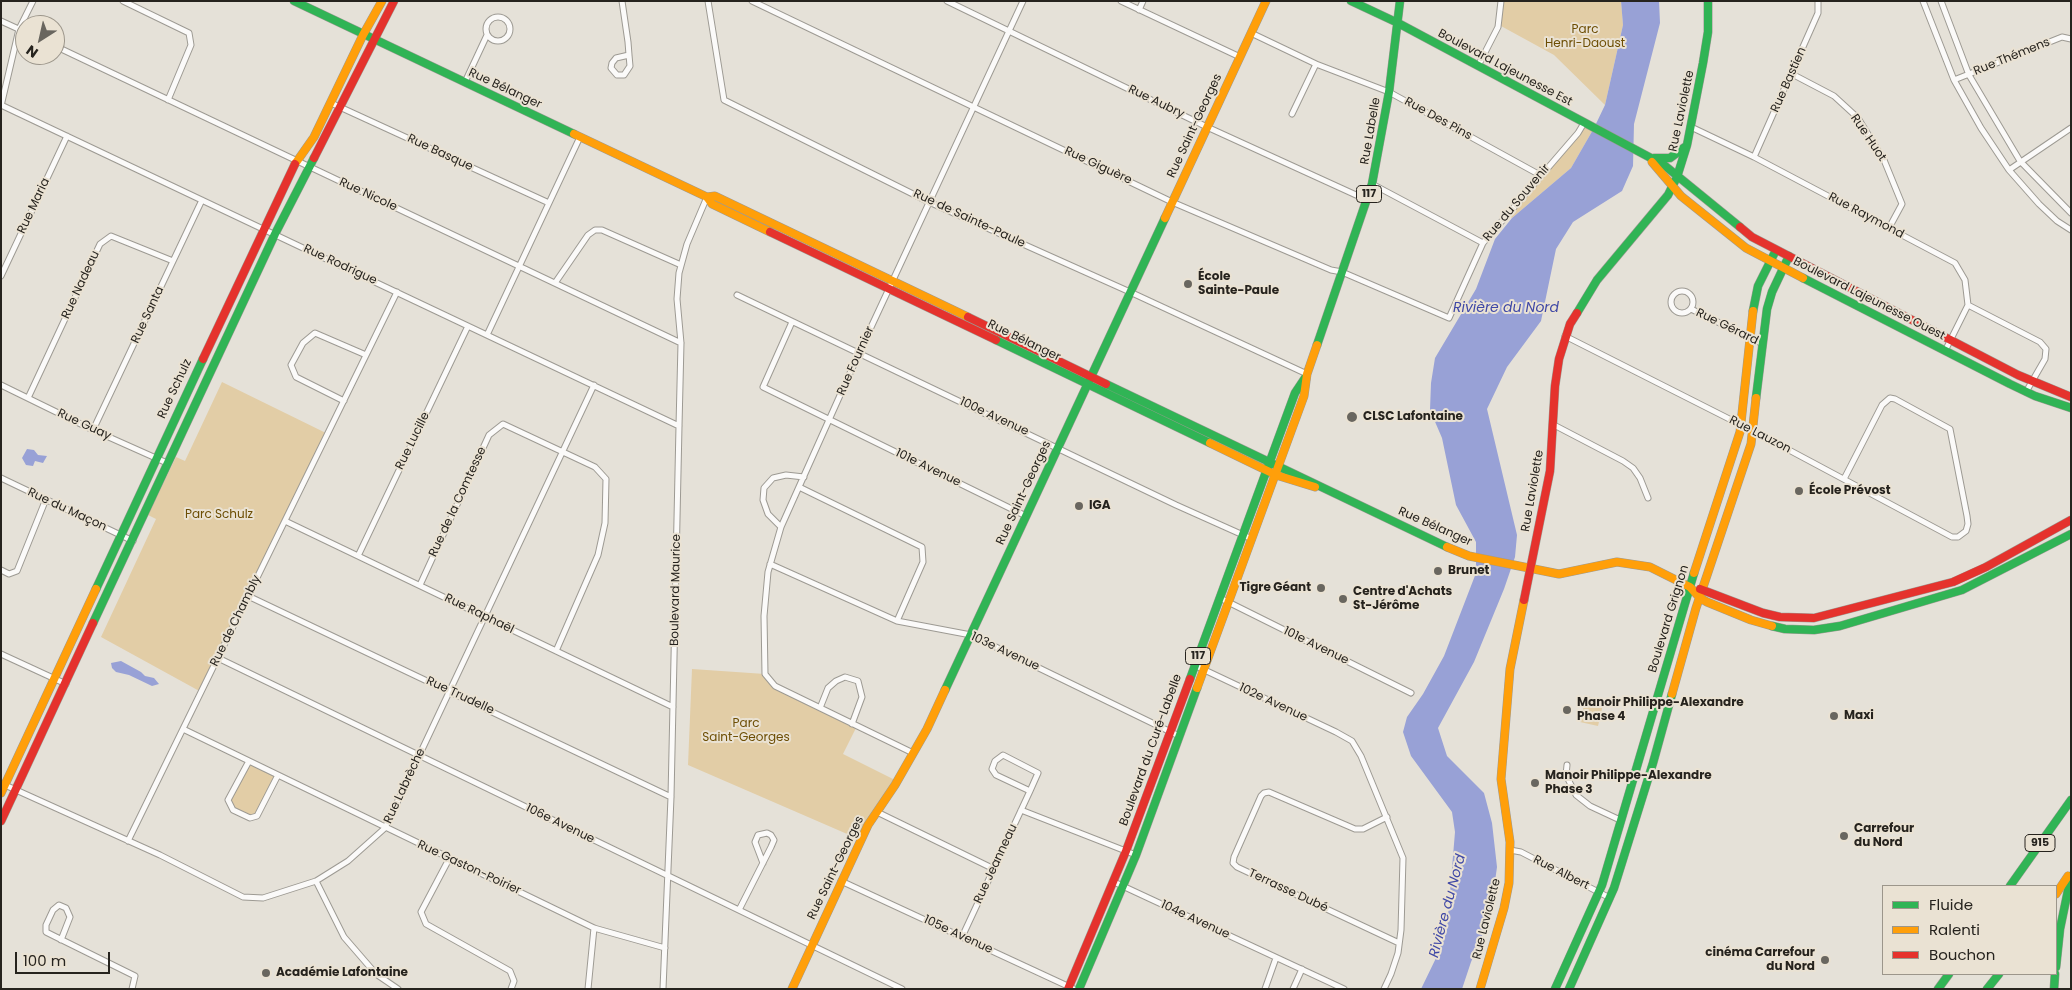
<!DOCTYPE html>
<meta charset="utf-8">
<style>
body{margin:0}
#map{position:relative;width:2072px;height:990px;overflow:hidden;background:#e5e1d8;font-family:Poppins,sans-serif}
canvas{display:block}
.frame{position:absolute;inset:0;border:2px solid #26231e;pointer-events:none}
.legend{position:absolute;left:1882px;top:885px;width:175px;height:90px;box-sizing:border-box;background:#eae2d3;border:1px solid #9c968b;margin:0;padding:6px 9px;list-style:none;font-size:15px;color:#26231e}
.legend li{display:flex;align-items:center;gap:10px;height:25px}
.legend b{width:25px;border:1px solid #9c968b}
.north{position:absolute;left:15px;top:15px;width:50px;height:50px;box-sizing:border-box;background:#eae2d3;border:1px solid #9c968b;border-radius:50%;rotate:215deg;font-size:14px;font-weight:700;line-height:20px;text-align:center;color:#26231e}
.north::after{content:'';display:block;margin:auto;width:18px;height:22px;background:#69665f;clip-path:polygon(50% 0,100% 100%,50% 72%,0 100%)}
.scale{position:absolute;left:15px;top:952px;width:95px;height:22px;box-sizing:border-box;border:2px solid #26231e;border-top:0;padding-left:6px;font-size:15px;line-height:18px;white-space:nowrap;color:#26231e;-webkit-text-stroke:4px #eae2d3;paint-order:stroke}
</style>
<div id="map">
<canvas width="2072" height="990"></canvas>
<div class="frame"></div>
<ul class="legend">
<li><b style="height:6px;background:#30b455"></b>Fluide</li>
<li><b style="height:6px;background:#ff9f0a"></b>Ralenti</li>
<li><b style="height:6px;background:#e5322d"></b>Bouchon</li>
</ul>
<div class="north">N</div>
<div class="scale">100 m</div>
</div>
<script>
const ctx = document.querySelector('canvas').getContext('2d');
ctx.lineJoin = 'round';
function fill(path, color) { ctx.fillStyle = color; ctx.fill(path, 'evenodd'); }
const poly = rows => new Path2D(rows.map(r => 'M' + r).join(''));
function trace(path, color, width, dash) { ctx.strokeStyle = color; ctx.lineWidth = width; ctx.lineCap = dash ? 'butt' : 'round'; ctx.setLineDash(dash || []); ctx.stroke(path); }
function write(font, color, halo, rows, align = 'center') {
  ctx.font = font + ' Poppins,sans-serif'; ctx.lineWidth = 4; ctx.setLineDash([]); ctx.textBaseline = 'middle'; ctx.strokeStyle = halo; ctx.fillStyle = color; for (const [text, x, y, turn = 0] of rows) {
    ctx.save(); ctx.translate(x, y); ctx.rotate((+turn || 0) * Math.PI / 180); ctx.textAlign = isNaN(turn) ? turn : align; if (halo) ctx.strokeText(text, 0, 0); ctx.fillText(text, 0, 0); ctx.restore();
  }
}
const green = poly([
 [1503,1,1621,1,1623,25,1605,105,1554,55,1501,26],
 [1584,123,1594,128,1571,168,1512,218,1507,214],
 [222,382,330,435,203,693,101,637,156,519,148,515,176,457,185,461],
 [692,669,765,674,775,686,857,726,843,754,897,781,861,840,688,765],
 [1586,696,1604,700,1598,726,1580,722],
 [249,761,278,775,257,816,250,818,233,810,229,800]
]);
const water = poly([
 [1621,1,1659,1,1660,23,1634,124,1633,166,1622,191,1573,222,1556,249,1541,321,1507,367,1487,409,1517,535,1515,557,1504,589,1474,662,1438,728,1447,756,1484,793,1492,823,1497,867,1490,917,1471,962,1462,989,1421,989,1437,956,1447,928,1455,832,1452,812,1411,756,1403,732,1407,717,1423,694,1444,656,1476,573,1476,542,1456,505,1442,438,1430,410,1431,383,1435,358,1476,289,1495,239,1512,218,1571,168,1594,128,1605,105,1623,25],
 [27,449,34,450,38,455,47,456,43,463,35,461,33,466,26,465,22,458],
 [121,661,141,672,145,676,154,678,159,684,152,686,129,675,116,672,112,668,111,663]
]);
const street = poly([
 [123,1,189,33,191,45,168,100],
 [622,1,628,42,629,55,630,66,624,75,617,75,611,68,612,63,616,58,629,55],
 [708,1,724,100,929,202,1130,292,1307,374],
 [752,1,1172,202,1331,270,1342,272,1449,318,1483,243,1578,133,1584,123],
 [947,1,1207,127,1367,200],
 [1121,1,1240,57],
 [1923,1,1954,80,1981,128,2009,170,2039,204,2057,221,2071,230],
 [1941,1,1969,75,2020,161,2071,213],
 [1139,10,1143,1],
 '486 29a12 12 0 1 1 24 0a12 12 0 1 1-24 0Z',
 [1,21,25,32],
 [1251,33,1316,64,1389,92,1540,175],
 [55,46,681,343],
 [1478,66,1498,27,1501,1],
 [1792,74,1834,96,1858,118,1884,160,1902,204,1889,228],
 [1954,80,2062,37,2071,39],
 [465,82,487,35],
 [331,103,549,203],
 [1,105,679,426],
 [1,106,19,29,33,1],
 [1292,114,1316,64],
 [1691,127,1754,157,1955,263,1965,280,1968,305,1945,351],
 [1754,157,1818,13,1818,1],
 [2009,170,2071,128],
 [1372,184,1483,243],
 [1,276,67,136],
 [555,283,588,235,595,230,602,230,681,265],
 '1671 302a11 11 0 1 1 22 0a11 11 0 1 1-22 0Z',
 [737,295,1176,505,1252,539],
 [1968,305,2040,342,2046,349,2045,359,2026,392],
 [1691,309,1763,344],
 [792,322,763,387,1026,516],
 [487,335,580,137],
 [1565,336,1761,435,1952,537,1958,537,1966,531,1968,524,1967,516,1950,429,1895,399,1890,398,1882,405,1844,479],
 [1,385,93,430,167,463],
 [28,398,100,244,111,236,173,261],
 [344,401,296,377,291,365,303,343,315,333,366,355],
 [1554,425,1623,461,1633,468,1640,478,1648,498],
 [93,430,202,200],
 [1,478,133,541],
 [799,487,922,547,923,562,897,621],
 [285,521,673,707],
 [781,527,768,514,763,500,764,488,773,478,786,475,804,477],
 [358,556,468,326],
 [770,564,897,621,971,635,1179,736],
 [1,570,9,574,17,571,46,499],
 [420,585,489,435,503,424,595,467,606,479,605,523,598,555,556,651],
 [248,596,671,797],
 [1220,598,1411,693],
 [1,654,66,684],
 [218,658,902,989],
 [1194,665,1336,732,1352,741,1361,756,1403,858,1401,930,1398,953,1391,974,1384,989],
 [820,708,828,688,836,681,845,677,858,681,862,697,852,724],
 [183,729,594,928,665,948],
 [913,753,775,686,765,674,764,616,768,572,781,527,859,353,1023,1],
 [249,761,228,800,233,810,250,818,257,816,278,775],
 [1567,765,1566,775,1576,795,1590,806,1620,820],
 [5,785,160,855,243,897,263,898,316,881,348,861,385,828,594,385],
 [1021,810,1136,855],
 [877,812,994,869],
 [1387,817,1363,829,1355,829,1269,792,1264,793,1261,796,1234,857,1233,863,1237,867,1399,943],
 [128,841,397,292],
 [1510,850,1521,852,1610,898],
 [449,859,421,912,426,924,510,971,514,981,511,989],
 [316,881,344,937,376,974,398,989],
 [841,881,1074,989],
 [1114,882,1344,989],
 [739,910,771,847,774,840,771,835,767,833,758,835,755,842,763,863],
 [962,937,1030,791,1038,773,1003,755,995,761,992,769,996,775,1030,791],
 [61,940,70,917,66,908,59,905,53,910,46,925,46,932,54,936,135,976,132,989],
 [588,989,594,928],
 [663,989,671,797,679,426,681,343,677,299,679,273,687,244,707,197],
 [1265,989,1276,958],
 [1293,989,1302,969]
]);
const fast = poly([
 [294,1,574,134],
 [1351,1,1398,23,1664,165,1740,227],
 [1654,158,1670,158,1685,147],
 [1803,278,2010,384,2035,396,2071,408],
 [1753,311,1758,286,1776,250],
 [1577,313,1597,280,1668,195,1677,177,1687,145,1703,63,1708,32,1708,1],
 [996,340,1210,443],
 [1317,345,1372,184,1389,92,1400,1],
 [1106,384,1447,547],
 [1756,398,1767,309,1772,292,1789,256],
 [96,589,203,359],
 [93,623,275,234,314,158],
 [1772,626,1785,629,1814,630,1840,626,1962,590,2071,534],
 [1190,679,1295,393,1305,378],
 [945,690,1165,218],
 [2010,886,2071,800],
 [2056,967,2060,929,2071,876],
 [1079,989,1136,855,1197,688],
 [1555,989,1602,885,1694,573],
 [1569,989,1614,888,1653,763,1672,694],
 [1938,989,1949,974],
 [1987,989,1999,974],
 [2054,989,2055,974]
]);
const slow = poly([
 [574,134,707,197,712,204,770,232],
 [1652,162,1681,196,1746,248,1803,278],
 [295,164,314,137,363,35,382,1],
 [707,197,715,196,968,317],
 [1165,218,1266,1],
 [1210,443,1276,475,1315,487],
 [1447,547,1469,556,1559,574,1617,562,1650,567,1690,587,1700,598,1707,602,1751,620,1772,626],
 [1694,573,1740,432,1753,311],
 [1197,688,1304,396,1307,374,1317,345],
 [1672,694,1696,608,1751,444,1756,398],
 [1,793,96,589],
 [2056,894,2068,876],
 [792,989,868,825,895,785,927,729,945,690],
 [1480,989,1504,908,1509,883,1510,842,1501,779,1510,669,1524,600]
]);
const jam = poly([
 [314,158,394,1],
 [1740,227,1752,237,2018,375,2071,397],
 [770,232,996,340],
 [968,317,1106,384],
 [203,359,295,164],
 [1700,589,1763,613,1780,617,1814,618,1953,582,1986,567,2071,520],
 [1524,600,1550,471,1555,386,1559,359,1570,324,1577,313],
 [1,821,93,623],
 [1068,989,1126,851,1190,679]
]);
const markers = [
 [1188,284,5,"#69665f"],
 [1352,417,6,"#69665f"],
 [1799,491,5,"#69665f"],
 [1079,506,5,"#69665f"],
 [1438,571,5,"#69665f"],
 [1321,588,5,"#69665f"],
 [1343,599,5,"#69665f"],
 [1567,710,5,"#69665f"],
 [1834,716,5,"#69665f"],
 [1535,783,5,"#69665f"],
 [1844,836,5,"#69665f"],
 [1825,960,5,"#69665f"],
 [266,973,5,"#69665f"]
];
const shields = [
 [1369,194,25],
 [1198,656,25],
 [2040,843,30]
];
const shieldNames = [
 ["117",1369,194],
 ["117",1198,656],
 ["915",2040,843]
];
const parkNames = [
 ["Parc",1585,30],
 ["Henri-Daoust",1585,44],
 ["Parc Schulz",219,515],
 ["Parc",746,724],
 ["Saint-Georges",746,738]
];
const streetNames = [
 ["Rue Thémens",2012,57,-22],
 ["Boulevard Lajeunesse Est",1505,68,28],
 ["Rue Bastien",1789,80,-66],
 ["Rue Bélanger",505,89,25],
 ["Rue Aubry",1156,102,26],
 ["Rue Laviolette",1682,111,-78],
 ["Rue Des Pins",1438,119,29],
 ["Rue Saint-Georges",1195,126,-65],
 ["Rue Labelle",1371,131,-80],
 ["Rue Huot",1868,138,56],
 ["Rue Basque",440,153,25],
 ["Rue Giguère",1098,166,25],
 ["Rue Nicole",368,195,25],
 ["Rue du Souvenir",1517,203,-50],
 ["Rue Maria",34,206,-65],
 ["Rue Raymond",1866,216,28],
 ["Rue de Sainte-Paule",969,219,25],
 ["Rue Rodrigue",340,265,25],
 ["Rue Nadeau",81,285,-65],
 ["Boulevard Lajeunesse Ouest",1869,299,27],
 ["Rue Santa",148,315,-65],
 ["Rue Gérard",1727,327,26],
 ["Rue Bélanger",1024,341,26],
 ["Rue Fournier",856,361,-66],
 ["Rue Schulz",175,389,-65],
 ["100e Avenue",994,417,25],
 ["Rue Guay",84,425,25],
 ["Rue Lauzon",1760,435,27],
 ["Rue Lucille",413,441,-64],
 ["101e Avenue",928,468,26],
 ["Rue Laviolette",1533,491,-80],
 ["Rue Saint-Georges",1024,493,-65],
 ["Rue de la Comtesse",458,502,-65],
 ["Rue du Maçon",67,510,25],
 ["Rue Bélanger",1435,527,24],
 ["Boulevard Maurice",676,590,-89],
 ["Rue Raphaël",479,614,26],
 ["Boulevard Grignon",1669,619,-73],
 ["Rue de Chambly",236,621,-64],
 ["101e Avenue",1316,646,26],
 ["103e Avenue",1005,652,25],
 ["Rue Trudelle",460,696,25],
 ["102e Avenue",1273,703,25],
 ["Boulevard du Curé-Labelle",1151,750,-70],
 ["Rue Labrèche",405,786,-65],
 ["106e Avenue",560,824,26],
 ["Rue Jeanneau",996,864,-65],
 ["Rue Gaston-Poirier",469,868,25],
 ["Rue Saint-Georges",836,868,-64],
 ["Rue Albert",1561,873,27],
 ["Terrasse Dubé",1288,891,25],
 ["Rue Laviolette",1487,919,-76],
 ["104e Avenue",1195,920,25],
 ["105e Avenue",958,935,25]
];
const poiNames = [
 ["École",1198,277],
 ["Sainte-Paule",1198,291],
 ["CLSC Lafontaine",1363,417],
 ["École Prévost",1809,491],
 ["IGA",1089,506],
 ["Brunet",1448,571],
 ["Tigre Géant",1311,588,"right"],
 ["Centre d'Achats",1353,592],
 ["St-Jérôme",1353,606],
 ["Manoir Philippe-Alexandre",1577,703],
 ["Phase 4",1577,717],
 ["Maxi",1844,716],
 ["Manoir Philippe-Alexandre",1545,776],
 ["Phase 3",1545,790],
 ["Carrefour",1854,829],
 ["du Nord",1854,843],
 ["cinéma Carrefour",1815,953,"right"],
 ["du Nord",1815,967,"right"],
 ["Académie Lafontaine",276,973]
];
const waterNames = [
 ["Rivière du Nord",1506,308],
 ["Rivière du Nord",1448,906,-75]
];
fill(green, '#e2cda6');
fill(water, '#98a1d6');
trace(street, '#9d9a93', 7);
trace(fast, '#9d9a93', 9);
trace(slow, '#9d9a93', 9);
trace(jam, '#9d9a93', 9);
trace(street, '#fbfaf9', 5);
trace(fast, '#30b455', 8);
trace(slow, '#ff9f0a', 8);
trace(jam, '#e5322d', 8);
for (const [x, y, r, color] of markers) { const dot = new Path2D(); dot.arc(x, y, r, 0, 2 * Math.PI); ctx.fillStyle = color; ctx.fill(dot); trace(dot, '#eae2d3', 2); }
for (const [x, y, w] of shields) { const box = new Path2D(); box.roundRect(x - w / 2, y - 8.5, w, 17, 4); ctx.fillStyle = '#eae2d3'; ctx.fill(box); trace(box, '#26231e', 1); }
write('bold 11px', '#26231e', null, shieldNames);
write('12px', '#6d4e04', '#eae2d3', parkNames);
write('12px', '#26231e', '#eae2d3', streetNames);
write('bold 12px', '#26231e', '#eae2d3', poiNames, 'left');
write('italic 14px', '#3f48a6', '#eae2d3', waterNames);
</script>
